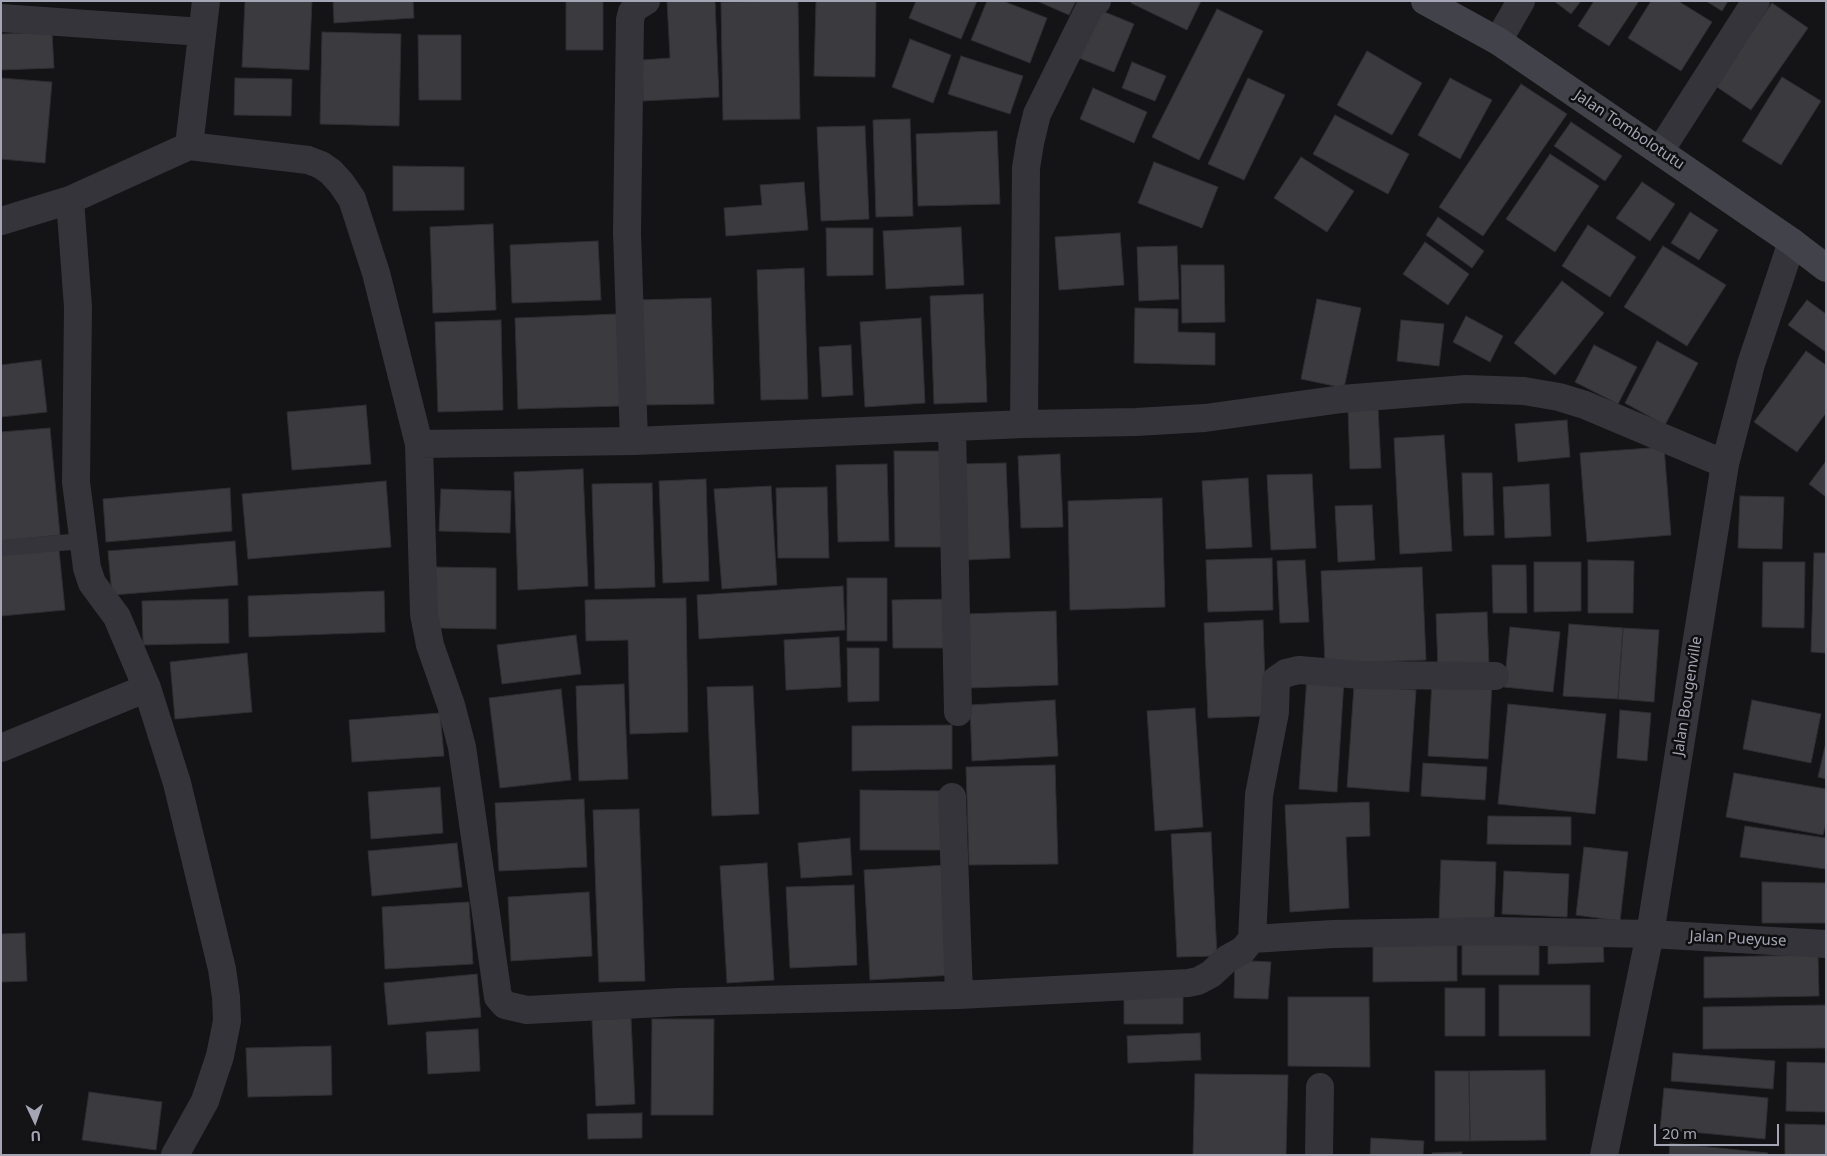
<!DOCTYPE html>
<style>
body{margin:0}
#map{position:relative;width:1827px;height:1156px;overflow:hidden;background:#141315;font-family:"Noto Sans",sans-serif}
canvas{display:block}
.frame{position:absolute;inset:0;border:2px solid #a5a6b5;pointer-events:none}
.north{position:absolute;left:10px;top:1096px;width:50px;height:50px;-webkit-text-stroke:4px #0f0e10;paint-order:stroke;rotate:177deg;font-size:14px;font-weight:700;line-height:20px;text-align:center;color:#a5a6b5}
.north::after{content:'';display:block;margin:auto;width:18px;height:22px;background:#a5a6b5;clip-path:polygon(50% 0,100% 100%,50% 72%,0 100%)}
.scale{position:absolute;left:1654px;top:1124px;width:125px;height:22px;box-sizing:border-box;border:2px solid #a5a6b5;border-top:0;padding-left:6px;font-size:15px;line-height:18px;white-space:nowrap;color:#a5a6b5;-webkit-text-stroke:4px #0f0e10;paint-order:stroke}
</style>
<div id="map">
<canvas width="1827" height="1156"></canvas>
<div class="frame"></div>
<div class="north">U</div>
<div class="scale">20 m</div>
</div>
<script>
const ctx = document.querySelector('canvas').getContext('2d');
ctx.lineJoin = 'round';
function fill(path, color) { ctx.fillStyle = color; ctx.fill(path, 'evenodd'); }
const poly = rows => new Path2D(rows.map(r => 'M' + r).join(''));
function trace(path, color, width, dash) { ctx.strokeStyle = color; ctx.lineWidth = width; ctx.lineCap = dash ? 'butt' : 'round'; ctx.setLineDash(dash || []); ctx.stroke(path); }
function write(font, color, halo, rows, align = 'center') {
  ctx.font = font + ' "Noto Sans",sans-serif'; ctx.lineWidth = 5; ctx.setLineDash([]); ctx.textBaseline = 'middle'; ctx.strokeStyle = halo; ctx.fillStyle = color; for (const [text, x, y, turn = 0] of rows) {
    ctx.save(); ctx.translate(x, y); ctx.rotate((+turn || 0) * Math.PI / 180); ctx.textAlign = isNaN(turn) ? turn : align; if (halo) ctx.strokeText(text, 0, 0); ctx.fillText(text, 0, 0); ctx.restore();
  }
}
const building = poly([
 [245,1,312,1,309,70,242,67,245,1],
 [333,1,413,1,414,18,334,23,333,1],
 [566,1,603,1,603,50,566,50,566,1],
 [667,1,715,1,719,97,643,101,642,60,670,58,667,1],
 [798,1,800,119,723,120,721,2,798,1],
 [816,1,876,1,875,77,814,76,816,1],
 [916,1,977,1,961,39,909,18,916,1],
 [987,1,1003,1,1047,18,1030,63,971,40,987,1],
 [1037,1,1076,1,1069,15,1037,1],
 [1131,1,1201,1,1187,30,1131,3,1131,1],
 [1554,1,1581,1,1571,14,1554,1],
 [1594,1,1639,1,1609,46,1578,26,1594,1],
 [1651,1,1678,1,1712,22,1681,71,1628,38,1651,1],
 [1706,1,1728,1,1722,11,1706,1],
 [1772,3,1808,28,1751,110,1714,85,1772,3],
 [1095,8,1134,24,1114,72,1074,56,1095,8],
 [1217,9,1263,31,1199,160,1152,137,1217,9],
 [52,32,54,68,1,70,1,34,52,32],
 [322,32,401,34,399,126,320,124,322,32],
 [418,35,461,35,461,100,419,100,418,35],
 [910,39,951,55,933,103,892,87,910,39],
 [1367,51,1422,83,1392,135,1337,105,1367,51],
 [961,56,1023,76,1010,114,948,94,961,56],
 [1132,62,1166,76,1155,101,1122,88,1132,62],
 [1782,77,1821,101,1781,165,1742,141,1782,77],
 [1,78,52,82,45,163,1,159,1,78],
 [235,78,292,79,291,116,234,115,235,78],
 [1248,78,1285,95,1244,180,1208,164,1248,78],
 [1450,78,1492,100,1460,159,1418,135,1450,78],
 [1521,84,1567,114,1483,236,1439,207,1521,84],
 [1093,88,1147,112,1134,143,1080,119,1093,88],
 [1335,115,1409,154,1388,194,1313,154,1335,115],
 [910,119,913,216,876,217,873,120,910,119],
 [1571,122,1622,156,1605,181,1554,146,1571,122],
 [865,126,869,219,821,221,817,127,865,126],
 [997,131,1000,204,918,206,916,134,997,131],
 [1550,154,1599,186,1555,252,1506,219,1550,154],
 [1301,157,1354,191,1327,232,1274,198,1301,157],
 [1154,162,1218,187,1202,228,1138,203,1154,162],
 [393,166,464,167,464,210,393,211,393,166],
 [804,182,808,230,726,236,724,208,762,205,760,185,804,182],
 [1642,182,1675,204,1650,241,1616,218,1642,182],
 [1690,212,1718,230,1699,260,1671,243,1690,212],
 [1438,217,1484,251,1472,268,1426,235,1438,217],
 [493,224,496,310,433,313,430,227,493,224],
 [1588,225,1636,257,1610,297,1562,266,1588,225],
 [961,227,964,285,886,289,883,231,961,227],
 [826,228,873,228,873,275,827,276,826,228],
 [1120,233,1124,285,1059,290,1055,237,1120,233],
 [598,241,601,300,512,303,510,245,598,241],
 [1425,242,1469,274,1448,305,1403,274,1425,242],
 [1177,246,1179,299,1139,301,1137,247,1177,246],
 [1663,246,1726,285,1687,346,1624,307,1663,246],
 [1181,265,1224,265,1225,322,1182,323,1181,265],
 [804,268,808,399,761,400,757,270,804,268],
 [1562,281,1604,313,1555,375,1514,343,1562,281],
 [983,294,987,402,934,404,930,296,983,294],
 [711,298,714,404,640,405,637,300,711,298],
 [1317,299,1361,308,1344,388,1301,379,1317,299],
 [1807,300,1826,314,1826,352,1788,325,1807,300],
 [1135,308,1178,309,1178,332,1215,333,1215,365,1134,363,1135,308],
 [618,314,621,406,518,409,515,318,618,314],
 [1466,316,1503,336,1490,362,1453,342,1466,316],
 [921,318,925,403,865,407,860,322,921,318],
 [501,320,503,410,438,412,435,322,501,320],
 [1401,320,1444,324,1439,366,1397,361,1401,320],
 [1657,341,1698,363,1665,425,1625,403,1657,341],
 [851,345,853,395,822,397,819,347,851,345],
 [1594,345,1637,367,1618,404,1575,382,1594,345],
 [1806,351,1826,365,1826,413,1797,452,1754,422,1806,351],
 [41,360,47,412,1,417,1,365,41,360],
 [366,405,371,464,292,470,287,412,366,405],
 [1378,407,1381,468,1350,469,1348,408,1378,407],
 [1567,420,1570,457,1518,462,1515,424,1567,420],
 [50,428,60,535,1,541,1,432,50,428],
 [1444,435,1452,551,1400,554,1394,438,1444,435],
 [1664,447,1671,535,1587,542,1580,453,1664,447],
 [894,451,950,451,951,547,895,547,894,451],
 [1060,454,1063,527,1021,528,1018,456,1060,454],
 [1826,461,1826,497,1809,484,1826,461],
 [1006,463,1010,558,965,560,961,464,1006,463],
 [887,464,889,541,838,542,836,465,887,464],
 [583,469,588,586,518,590,514,472,583,469],
 [1462,473,1492,473,1494,535,1464,536,1462,473],
 [1312,474,1316,548,1271,550,1267,475,1312,474],
 [1248,478,1252,547,1206,549,1202,481,1248,478],
 [706,479,709,581,663,583,659,481,706,479],
 [386,481,391,547,248,559,242,494,386,481],
 [652,483,655,587,595,589,592,484,652,483],
 [1549,484,1551,536,1505,538,1503,487,1549,484],
 [771,486,777,585,722,589,714,489,771,486],
 [827,487,829,558,778,558,776,488,827,487],
 [230,488,232,531,106,542,103,499,230,488],
 [441,489,511,491,510,533,439,531,441,489],
 [1740,496,1784,497,1782,549,1738,548,1740,496],
 [1162,498,1165,607,1070,610,1068,501,1162,498],
 [1372,505,1375,560,1338,562,1335,506,1372,505],
 [235,541,238,585,112,595,108,551,235,541],
 [59,550,65,610,1,616,1,555,59,550],
 [1814,553,1826,553,1826,653,1811,652,1814,553],
 [1272,558,1273,610,1208,612,1206,560,1272,558],
 [1305,560,1309,622,1280,623,1277,561,1305,560],
 [1588,560,1634,561,1633,613,1588,613,1588,560],
 [1534,562,1581,562,1581,611,1534,612,1534,562],
 [1763,562,1805,562,1804,628,1762,627,1763,562],
 [1492,565,1526,565,1527,613,1493,613,1492,565],
 [435,567,496,568,496,629,435,628,435,567],
 [1422,567,1426,660,1325,664,1321,571,1422,567],
 [847,578,887,578,887,641,847,641,847,578],
 [843,586,845,630,699,639,697,595,843,586],
 [384,591,385,632,249,637,248,596,384,591],
 [686,598,688,732,630,734,628,640,586,641,585,600,686,598],
 [228,599,229,643,143,645,142,601,228,599],
 [951,599,951,648,893,648,892,600,951,599],
 [1056,611,1058,685,969,688,966,614,1056,611],
 [1487,612,1489,667,1438,669,1436,614,1487,612],
 [1263,620,1266,716,1208,718,1204,623,1263,620],
 [1569,624,1623,628,1618,699,1563,696,1569,624],
 [1510,627,1560,632,1553,692,1504,687,1510,627],
 [1623,628,1659,630,1654,702,1618,699,1623,628],
 [576,635,581,674,502,684,497,645,576,635],
 [839,637,841,687,786,690,784,640,839,637],
 [847,648,879,648,879,701,848,702,847,648],
 [247,653,252,712,175,719,170,662,247,653],
 [1307,677,1344,680,1337,792,1299,789,1307,677],
 [1432,680,1492,683,1488,759,1428,756,1432,680],
 [624,684,628,779,579,781,576,686,624,684],
 [753,686,759,814,712,816,707,687,753,686],
 [1354,686,1416,690,1409,792,1347,787,1354,686],
 [561,689,571,780,500,788,489,698,561,689],
 [1055,700,1058,756,972,761,970,705,1055,700],
 [1752,700,1821,714,1811,763,1743,749,1752,700],
 [1508,704,1606,714,1595,814,1498,804,1508,704],
 [1195,708,1203,827,1155,831,1147,711,1195,708],
 [1620,710,1651,713,1647,761,1617,758,1620,710],
 [440,713,444,756,352,762,349,720,440,713],
 [952,725,952,769,852,771,852,726,952,725],
 [1826,742,1826,779,1818,777,1826,742],
 [1423,763,1487,767,1485,800,1421,796,1423,763],
 [1055,765,1058,864,969,865,966,767,1055,765],
 [1734,773,1826,789,1826,822,1823,835,1726,817,1734,773],
 [440,787,443,833,371,839,368,792,440,787],
 [860,790,944,791,944,850,860,850,860,790],
 [584,799,587,867,499,871,495,803,584,799],
 [1369,802,1370,836,1346,837,1349,908,1290,912,1285,805,1369,802],
 [639,809,645,981,599,982,593,810,639,809],
 [1488,816,1571,817,1571,845,1487,844,1488,816],
 [1745,826,1826,838,1826,869,1740,857,1745,826],
 [1211,832,1217,956,1177,957,1171,834,1211,832],
 [850,838,852,875,801,878,798,843,850,838],
 [457,843,462,887,372,896,368,851,457,843],
 [1584,847,1628,852,1620,921,1576,915,1584,847],
 [1441,860,1496,862,1494,922,1439,920,1441,860],
 [767,863,774,980,727,983,720,866,767,863],
 [947,865,953,975,870,980,864,870,947,865],
 [1504,871,1569,874,1567,917,1502,914,1504,871],
 [1762,882,1826,883,1826,923,1762,923,1762,882],
 [854,885,857,965,790,968,786,887,854,885],
 [589,892,592,956,511,961,508,897,589,892],
 [469,902,473,964,385,969,382,907,469,902],
 [25,933,27,981,1,982,1,934,25,933],
 [1462,938,1539,938,1539,975,1462,975,1462,938],
 [1457,939,1457,981,1373,982,1373,940,1457,939],
 [1603,940,1604,962,1548,964,1548,942,1603,940],
 [1818,955,1819,996,1704,998,1704,957,1818,955],
 [1235,960,1271,962,1268,999,1234,998,1235,960],
 [477,974,481,1017,388,1025,384,983,477,974],
 [1499,985,1590,985,1590,1036,1499,1036,1499,985],
 [1445,988,1485,988,1485,1036,1445,1036,1445,988],
 [1124,990,1183,991,1183,1024,1124,1024,1124,990],
 [1288,997,1369,997,1370,1067,1288,1066,1288,997],
 [1826,1005,1826,1048,1703,1049,1703,1007,1826,1005],
 [631,1018,635,1104,596,1106,592,1020,631,1018],
 [652,1019,714,1019,713,1115,651,1115,652,1019],
 [478,1029,480,1071,428,1074,426,1032,478,1029],
 [1200,1033,1201,1060,1128,1063,1127,1036,1200,1033],
 [331,1046,332,1095,248,1097,246,1048,331,1046],
 [1673,1053,1775,1061,1773,1089,1671,1081,1673,1053],
 [1787,1062,1826,1063,1826,1112,1786,1111,1787,1062],
 [1545,1070,1546,1140,1470,1141,1469,1071,1545,1070],
 [1435,1071,1469,1071,1470,1141,1435,1141,1435,1071],
 [1195,1074,1288,1075,1286,1155,1193,1155,1195,1074],
 [1664,1088,1768,1098,1765,1139,1660,1129,1664,1088],
 [89,1092,162,1102,156,1150,82,1140,89,1092],
 [642,1113,642,1138,588,1139,587,1114,642,1113],
 [1785,1124,1826,1125,1826,1155,1785,1155,1785,1124],
 [1371,1138,1424,1141,1423,1155,1370,1155,1371,1138],
 [1670,1143,1768,1153,1767,1155,1669,1155,1670,1143],
 [1462,1152,1462,1155,1432,1155,1432,1153,1462,1152]
]);
const lane = poly([
 [1,548,83,541]
]);
const street = poly([
 [1,18,202,32],
 [1498,41,1521,1],
 [189,146,206,1],
 [1660,151,1756,1],
 [70,200,78,307,76,482,87,568,92,583,117,617,147,688,177,783,222,969,226,997,227,1021,220,1056,205,1101,175,1155],
 [1,221,70,200,189,146,308,160,321,165,331,172,341,183,352,199,376,273,419,444,424,614,430,645,451,705,462,747,498,997,505,1005,527,1010,679,1002,959,995,1188,983,1198,981,1211,974,1227,959,1243,950,1252,939,1333,934,1495,931,1650,934,1826,944],
 [1024,424,1026,168,1030,143,1037,114,1091,5,1097,1],
 [952,428,958,712],
 [634,441,627,232,630,20,632,12,636,7,646,1],
 [419,444,634,441,1024,424,1136,422,1205,418,1342,399,1466,389,1524,391,1559,397,1585,405,1725,464],
 [1,748,147,688],
 [952,797,959,995],
 [1252,939,1259,795,1275,712,1276,680,1286,673,1299,670,1361,675,1495,676],
 [1319,1155,1320,1087],
 [1604,1155,1650,934,1725,464,1751,364,1792,242]
]);
const secondary = poly([
 [1425,1,1498,41,1792,242,1826,268]
]);
const streetNames = [
 ["Jalan Tombolotutu",1629,130,34],
 ["Jalan Bougenville",1688,696,-81],
 ["Jalan Pueyuse",1738,939,3]
];
fill(building, '#3b3a3f');
trace(building, '#2e2d31', 1);
trace(lane, '#35343a', 16);
trace(street, '#35343a', 28);
trace(secondary, '#42424a', 28);
write('15px', '#a5a6b5', '#0f0e10', streetNames);
</script>
